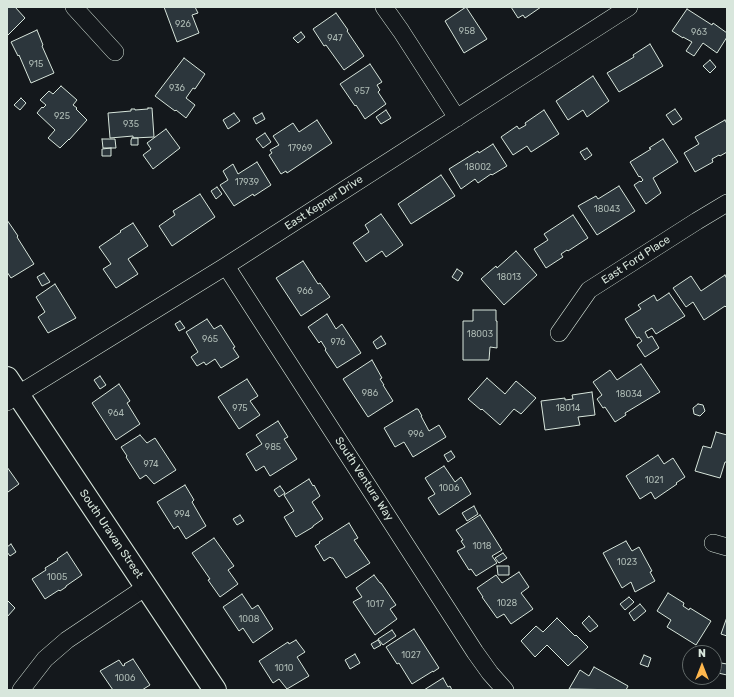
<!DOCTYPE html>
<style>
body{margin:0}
#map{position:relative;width:734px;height:697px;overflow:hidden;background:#14181c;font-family:Rubik,sans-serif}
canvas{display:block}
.frame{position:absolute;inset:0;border:8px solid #d8e6dc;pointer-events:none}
.north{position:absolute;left:682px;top:645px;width:40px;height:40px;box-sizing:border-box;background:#14181c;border:1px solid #626a69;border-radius:50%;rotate:0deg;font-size:11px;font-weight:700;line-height:16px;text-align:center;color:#d8e6dc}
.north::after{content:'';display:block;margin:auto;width:14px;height:18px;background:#ffb74d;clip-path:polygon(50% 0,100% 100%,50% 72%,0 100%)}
</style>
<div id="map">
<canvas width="734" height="697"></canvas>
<div class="frame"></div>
<div class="north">N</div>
</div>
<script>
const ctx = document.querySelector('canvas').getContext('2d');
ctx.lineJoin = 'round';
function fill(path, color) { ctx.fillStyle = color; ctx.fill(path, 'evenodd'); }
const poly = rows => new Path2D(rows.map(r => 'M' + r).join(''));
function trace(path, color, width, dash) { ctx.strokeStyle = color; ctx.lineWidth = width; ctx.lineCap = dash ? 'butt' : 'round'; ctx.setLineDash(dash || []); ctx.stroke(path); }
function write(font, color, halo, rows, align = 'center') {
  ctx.font = font + ' Rubik,sans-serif'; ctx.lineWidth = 3; ctx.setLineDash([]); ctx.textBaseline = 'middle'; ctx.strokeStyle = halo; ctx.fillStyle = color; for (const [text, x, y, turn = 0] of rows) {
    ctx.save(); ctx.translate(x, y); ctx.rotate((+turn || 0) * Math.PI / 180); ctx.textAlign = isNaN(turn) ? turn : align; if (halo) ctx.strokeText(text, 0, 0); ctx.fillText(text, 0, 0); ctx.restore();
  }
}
const building = poly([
 [7,7,15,7,25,18,7,36,7,7],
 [164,7,195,7,198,13,192,15,199,33,177,42,164,7],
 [466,7,487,39,464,53,445,21,466,7],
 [511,7,541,7,525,18,523,15,518,18,511,7],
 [687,9,712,25,713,23,727,33,727,37,717,53,703,43,694,56,686,51,692,42,683,37,683,38,672,31,687,9],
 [336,13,348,30,347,31,364,56,344,70,326,45,324,46,313,29,336,13],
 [37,30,43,45,42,46,54,73,31,83,19,55,18,56,11,42,37,30],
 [301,32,305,37,298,43,293,38,301,32],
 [650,44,663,66,619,92,607,73,634,57,633,55,650,44],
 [184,58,205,74,195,89,193,88,186,98,195,105,186,118,176,110,175,111,155,96,184,58],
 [710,60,716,67,710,73,703,66,710,60],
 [370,64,382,82,377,85,380,90,378,92,386,104,365,119,356,105,355,106,340,84,370,64],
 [593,76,609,101,587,117,583,110,568,120,556,101,593,76],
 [61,86,77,100,73,105,77,108,76,109,87,120,69,140,69,139,60,148,48,138,55,130,37,113,42,107,43,108,46,105,40,100,49,91,53,94,61,86],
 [21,98,26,103,20,110,14,105,21,98],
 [148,108,152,108,154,137,133,138,133,136,110,138,108,113,131,111,131,109,135,109,135,110,148,109,148,108],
 [675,109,682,119,673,125,666,115,675,109],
 [386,110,391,118,381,124,376,117,386,110],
 [544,110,559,134,531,152,527,146,513,155,501,137,517,126,519,129,526,125,525,123,544,110],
 [234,113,240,121,228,129,223,120,234,113],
 [262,113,265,119,256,124,253,118,262,113],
 [317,120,332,143,287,173,286,171,281,174,269,155,272,153,270,150,279,145,273,136,293,123,299,132,317,120],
 [725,120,727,124,727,152,720,156,719,155,712,159,713,162,695,172,684,153,699,144,695,137,725,120],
 [166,129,180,148,153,169,143,155,151,149,147,143,166,129],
 [265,133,271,142,263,148,256,139,265,133],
 [132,138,138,138,138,145,131,145,131,140,132,138],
 [102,139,115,139,116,148,103,148,102,139],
 [663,139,678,162,653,178,661,193,646,204,634,185,640,181,641,182,643,180,640,176,639,177,630,162,651,149,649,148,663,139],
 [493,144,507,166,492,175,491,174,478,183,475,179,461,189,449,169,478,151,479,153,493,144],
 [111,148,111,156,102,156,102,149,111,148],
 [587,148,592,155,585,160,580,152,587,148],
 [257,162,271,185,254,196,253,194,234,206,220,185,228,180,223,171,233,164,238,174,257,162],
 [441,175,455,196,411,224,398,204,441,175],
 [619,186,635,211,597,235,578,206,596,196,598,199,619,186],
 [217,187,222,194,216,199,211,191,217,187],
 [200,194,215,217,172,246,159,226,175,215,173,211,200,194],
 [381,214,403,245,386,257,382,251,366,262,353,243,369,232,365,225,381,214],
 [573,215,588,238,568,251,567,250,561,254,563,257,546,268,534,249,548,240,544,234,573,215],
 [7,220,18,236,17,237,34,264,11,278,7,272,7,220],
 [133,223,148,246,128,259,138,274,116,288,103,269,111,264,99,247,121,232,120,231,133,223],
 [516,251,537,275,504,305,481,279,496,266,497,268,516,251],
 [303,261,318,284,320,283,330,297,301,316,276,278,303,261],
 [457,269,463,273,458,281,452,277,457,269],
 [44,273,50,282,42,286,37,277,44,273],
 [725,275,727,279,727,308,725,306,704,320,693,302,686,307,673,288,691,276,701,291,725,275],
 [55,284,76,318,48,333,38,317,45,312,36,297,55,284],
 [669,293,685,316,656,334,652,328,645,332,648,338,652,336,659,348,645,357,637,345,642,341,639,337,637,338,625,319,641,309,638,305,654,295,657,301,669,293],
 [473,310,496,310,496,321,497,321,497,348,490,347,489,360,463,360,463,321,473,321,473,310],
 [327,314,336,329,342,324,361,353,337,368,325,350,326,349,321,341,319,343,308,327,327,314],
 [207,319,214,329,221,325,235,347,233,348,239,357,221,368,215,359,206,365,204,362,197,366,191,357,198,352,186,332,207,319],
 [180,321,185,328,179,331,175,324,180,321],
 [381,336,386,344,377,349,373,342,381,336],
 [372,360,382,378,380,379,384,385,383,385,393,401,368,417,343,379,372,360],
 [641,364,660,392,625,413,626,415,615,422,605,407,603,408,597,399,602,395,593,382,610,370,617,380,641,364],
 [100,376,106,385,100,389,94,380,100,376],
 [487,378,505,394,516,381,536,398,521,414,514,409,500,425,482,409,481,410,468,399,487,378],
 [247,379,258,396,250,401,260,415,239,429,218,397,247,379],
 [119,384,130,401,127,403,140,424,116,440,92,403,119,384],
 [592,392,595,415,578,417,580,425,545,430,541,401,565,398,565,400,573,399,572,395,592,392],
 [698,404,703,405,705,411,700,416,694,414,693,408,698,404],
 [416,409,418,409,422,416,421,416,429,431,439,425,446,437,413,457,404,442,395,447,384,428,416,409],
 [278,421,288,437,284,439,297,459,270,476,264,466,256,471,246,454,262,444,256,435,278,421],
 [716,432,727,435,727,462,725,462,720,478,695,471,703,446,711,448,716,432],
 [140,435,147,443,155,438,176,470,154,484,146,475,140,479,126,457,127,456,121,447,140,435],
 [451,451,455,457,448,462,444,455,451,451],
 [658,455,664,464,673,458,685,477,676,483,677,484,655,499,651,492,640,499,626,476,658,455],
 [444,466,455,482,461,477,471,494,439,515,428,498,435,494,425,478,444,466],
 [7,467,19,484,8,492,7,491,7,467],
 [309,479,313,486,314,485,320,496,312,502,323,519,313,526,313,527,296,537,284,517,294,511,284,495,309,479],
 [185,485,194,500,192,502,206,526,186,539,178,526,174,529,157,502,185,485],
 [280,486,285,493,279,497,274,490,280,486],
 [474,506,478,514,467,521,462,513,474,506],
 [240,515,244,521,237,525,233,519,240,515],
 [480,515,502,550,492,556,497,563,476,576,471,569,469,570,457,551,465,547,461,541,463,540,456,530,480,515],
 [349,523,358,538,354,540,370,563,346,578,333,558,331,558,330,557,324,561,315,546,320,543,319,542,349,523],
 [214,538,234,566,228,570,238,584,220,597,208,580,210,579,192,553,214,538],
 [626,541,632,551,639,547,652,571,650,572,655,581,635,592,631,582,622,588,603,553,626,541],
 [11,544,16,552,10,556,7,552,7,547,11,544],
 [67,552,82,575,66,586,66,587,60,591,59,590,45,599,32,579,46,570,45,568,58,560,57,559,67,552],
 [503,553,507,558,499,563,495,558,503,553],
 [497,566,509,566,509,575,498,575,497,566],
 [519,572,529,587,521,593,533,609,511,624,504,614,497,618,482,597,483,597,477,588,496,575,502,583,519,572],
 [374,575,380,583,381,583,396,605,390,609,397,619,375,635,353,602,362,597,356,588,374,575],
 [668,593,684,603,683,606,689,610,690,608,711,621,696,645,667,627,671,620,657,611,668,593],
 [242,594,252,609,258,605,273,629,253,643,243,628,239,631,223,607,242,594],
 [629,597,634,602,625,610,620,604,629,597],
 [7,600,15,608,7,617,8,618,7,619,7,600],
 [640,604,646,611,634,621,629,613,640,604],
 [589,616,598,626,590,632,582,623,589,616],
 [727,617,727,636,721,634,727,617],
 [557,618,575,636,576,635,588,647,568,666,547,645,535,657,521,641,536,626,543,632,557,618],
 [414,629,439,668,433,672,433,671,412,684,399,663,397,664,386,647,414,629],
 [392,630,396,636,383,645,378,639,392,630],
 [296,640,305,652,297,657,309,676,287,689,279,679,273,683,259,661,288,642,289,644,296,640],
 [378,640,381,645,374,649,371,644,378,640],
 [355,654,360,663,350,669,345,660,355,654],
 [644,655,651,658,648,667,640,664,644,655],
 [133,659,150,685,142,690,113,690,100,671,119,660,123,666,125,665,124,664,133,659],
 [721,663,727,664,727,675,718,673,721,663],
 [594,667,628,686,626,690,569,689,580,670,589,676,594,667],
 [443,678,448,687,450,686,452,690,424,690,443,678]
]);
const minor = poly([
 [74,7,115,52],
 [384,7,401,31,457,118],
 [226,266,475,652,490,673,505,690],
 [559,333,589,290,697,221,727,203],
 [7,402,17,395,226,266,629,7],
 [713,543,727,547],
 [21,690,45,659,67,640,146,587]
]);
const tertiary = poly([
 [7,378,215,690]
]);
const numberNames = [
 ["926",183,24],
 ["958",467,31],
 ["963",699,32],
 ["947",335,38],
 ["915",36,64],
 ["936",177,88],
 ["957",362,91],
 ["925",62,116],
 ["935",131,124],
 ["17969",300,148],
 ["18002",478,167],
 ["17939",247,182],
 ["18043",607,209],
 ["18013",509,277],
 ["966",305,291],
 ["18003",480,334],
 ["965",210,339],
 ["976",338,342],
 ["986",370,393],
 ["18034",629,394],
 ["975",240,408],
 ["18014",568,408],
 ["964",116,413],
 ["996",416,434],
 ["985",273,447],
 ["974",151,464],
 ["1021",654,480],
 ["1006",449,488],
 ["994",182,514],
 ["1018",482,546],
 ["1023",627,562],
 ["1005",57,577],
 ["1028",507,603],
 ["1017",375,604],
 ["1008",249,619],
 ["1027",411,655],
 ["1010",284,668],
 ["1006",125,678]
];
const streetNames = [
 ["East Kepner Drive",324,203,-33],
 ["East Ford Place",636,260,-33],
 ["South Ventura Way",364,479,57],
 ["South Uravan Street",111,534,56]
];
fill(building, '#2c363c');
trace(building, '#d8e6dc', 1);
trace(minor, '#d8e6dc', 18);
trace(tertiary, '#d8e6dc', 24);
trace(minor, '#14181c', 17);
trace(tertiary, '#14181c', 22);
write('9px', '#adbab4', null, numberNames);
write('11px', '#d8e6dc', '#14181c', streetNames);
</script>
